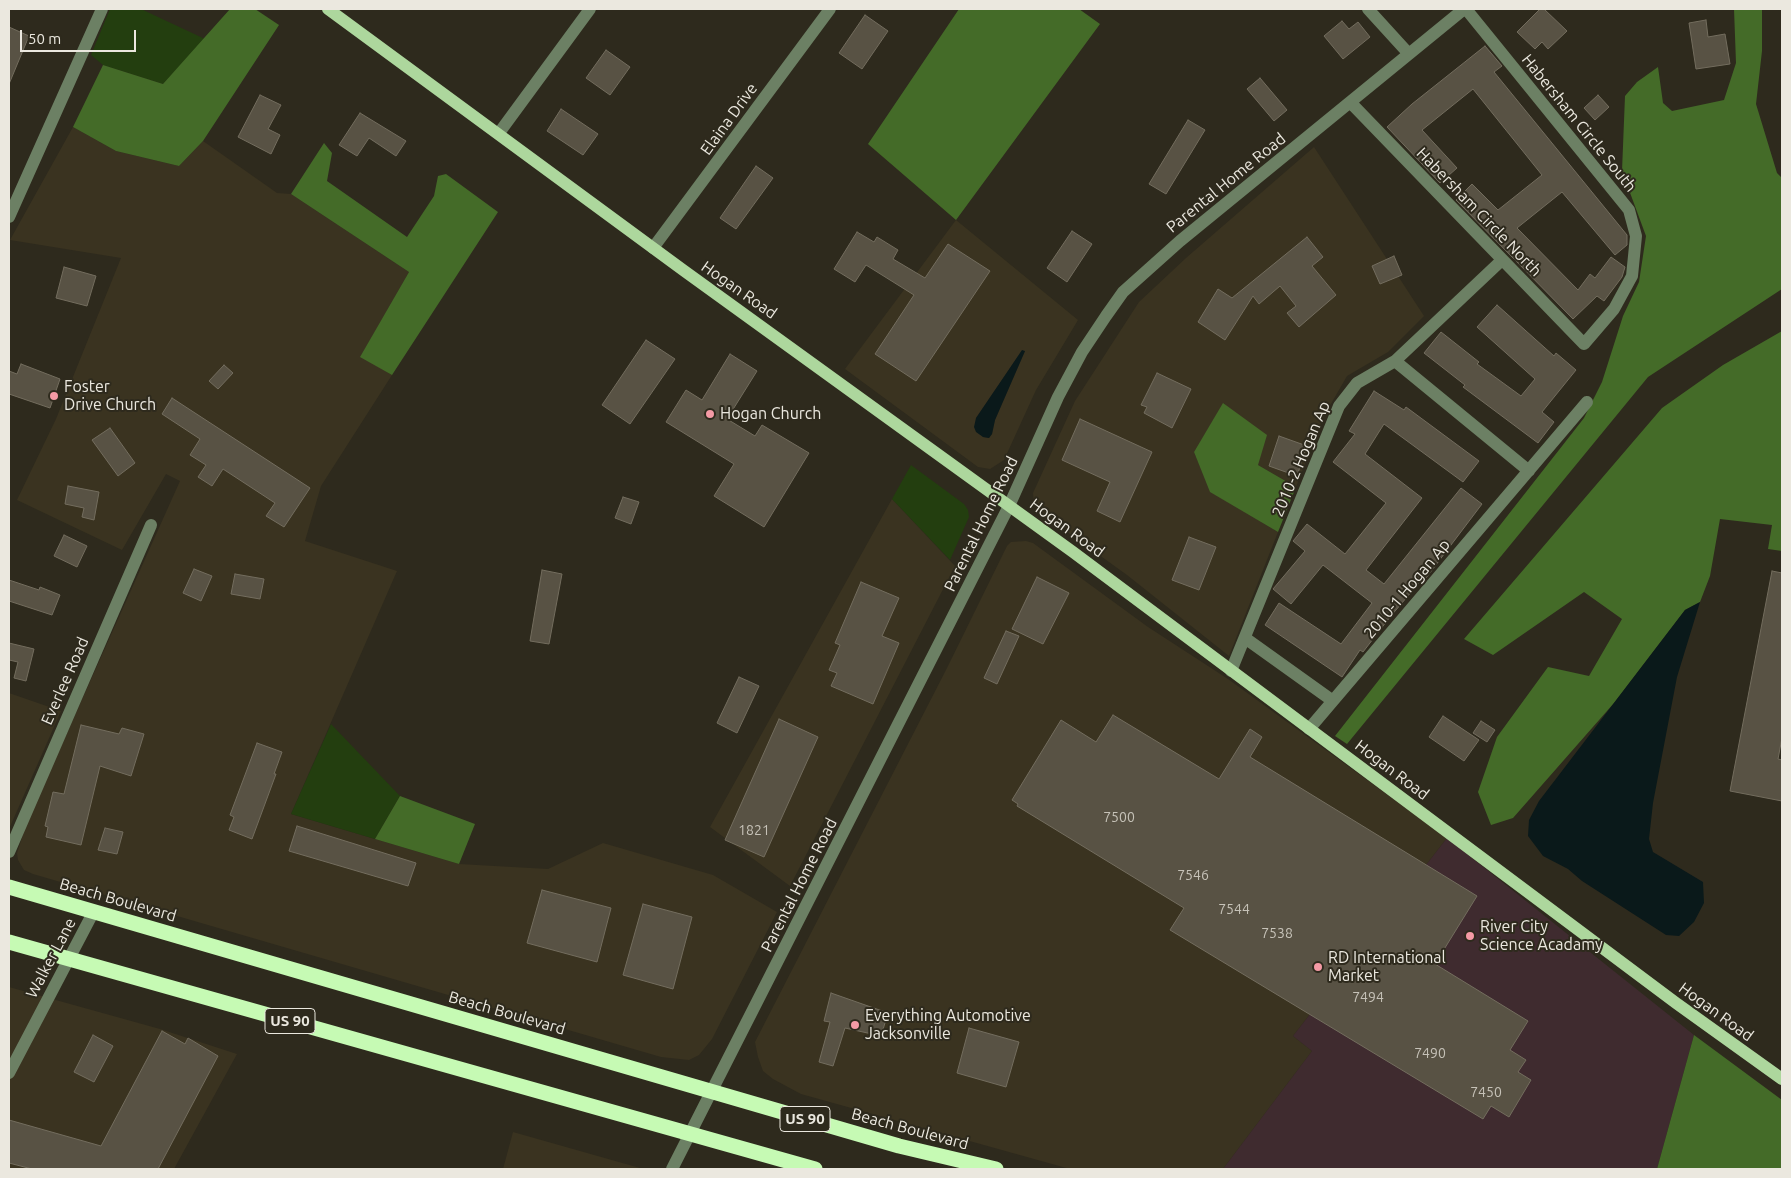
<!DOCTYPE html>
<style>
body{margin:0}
#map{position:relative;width:1791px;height:1178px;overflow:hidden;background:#2e2a1d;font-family:Ubuntu,sans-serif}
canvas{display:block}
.frame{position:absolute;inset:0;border:10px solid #ebe8df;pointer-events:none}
.scale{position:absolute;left:20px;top:30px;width:116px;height:22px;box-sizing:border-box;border:2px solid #ebe8df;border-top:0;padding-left:6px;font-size:15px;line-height:18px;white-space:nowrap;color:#ebe8df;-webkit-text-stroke:4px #2e2a1d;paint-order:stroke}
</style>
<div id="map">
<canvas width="1791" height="1178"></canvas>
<div class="frame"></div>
<div class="scale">50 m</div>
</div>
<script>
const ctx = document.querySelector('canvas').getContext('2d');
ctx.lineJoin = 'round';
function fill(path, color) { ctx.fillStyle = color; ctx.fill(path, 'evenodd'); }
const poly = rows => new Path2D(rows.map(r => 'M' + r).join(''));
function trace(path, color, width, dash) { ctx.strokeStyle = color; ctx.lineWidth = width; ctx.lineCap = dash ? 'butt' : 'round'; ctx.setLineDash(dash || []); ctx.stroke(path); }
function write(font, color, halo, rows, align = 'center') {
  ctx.font = font + ' Ubuntu,sans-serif'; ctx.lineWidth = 4; ctx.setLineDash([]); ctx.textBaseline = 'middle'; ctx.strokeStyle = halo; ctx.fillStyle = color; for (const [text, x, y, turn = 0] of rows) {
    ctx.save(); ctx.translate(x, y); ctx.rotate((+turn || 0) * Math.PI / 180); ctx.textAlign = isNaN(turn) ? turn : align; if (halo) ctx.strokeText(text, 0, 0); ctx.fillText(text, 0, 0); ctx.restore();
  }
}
const built = poly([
 [73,127,116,151,179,166,203,141,277,193,291,194,409,272,361,356,392,375,321,486,305,541,397,571,291,814,459,864,548,869,603,843,713,875,777,912,712,1039,699,1055,689,1060,661,1057,33,874,24,870,18,860,17,853,27,822,180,481,166,474,122,550,17,500,56,419,121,258,10,240],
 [1314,147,1424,316,1388,352,1347,376,1324,416,1296,487,1258,465,1224,403,1194,452,1211,492,1278,532,1229,656,1127,575,1045,516,1034,503,1033,493,1075,401,1139,302,1186,258],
 [956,220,1078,320,1036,390,1004,460,990,469,978,467,845,369],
 [1022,351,1025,351,995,420,992,434,989,438,983,437,976,418],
 [892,499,955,566,790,886,710,827],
 [1026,541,1033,543,1148,627,1228,679,1447,838,1293,1036,1312,1051,1223,1169,1070,1169,801,1094,773,1079,763,1071,758,1057,755,1042,947,668,1007,546,1011,542],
 [9,693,61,711,9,829],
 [9,987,160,1029,237,1054,174,1169,9,1169],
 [513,1132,640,1168,503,1169]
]);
const education = poly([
 [1447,838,1694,1035,1657,1169,1223,1169,1312,1051,1293,1036]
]);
const green = poly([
 [110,9,141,9,205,39,163,84,103,65,91,55],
 [911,465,964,504,968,510,969,517,950,560,892,499],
 [331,724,400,796,375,839,291,814]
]);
const forest = poly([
 [230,9,255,9,279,25,203,141,179,166,116,151,73,127,103,65,163,84],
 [959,9,1079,9,1100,24,956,220,868,144],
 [1734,9,1762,9,1762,51,1756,104,1777,173,1782,178,1782,289,1648,377,1347,744,1335,736,1584,418,1602,382,1623,316,1639,282,1646,236,1622,171,1625,96,1637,82,1658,67,1663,103,1672,111,1724,100,1736,63],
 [324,143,332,153,327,181,407,237,434,196,438,176,446,174,498,212,392,375,360,357,409,272,291,194],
 [1782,331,1782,551,1768,549,1772,525,1720,519,1710,576,1700,602,1685,610,1614,703,1513,818,1491,825,1478,792,1497,737,1548,667,1589,676,1622,619,1584,592,1493,655,1464,639,1662,408,1723,365],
 [1223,403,1267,435,1258,465,1296,487,1278,532,1210,492,1194,452],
 [400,796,475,824,459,864,375,839],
 [1694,1035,1782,1100,1782,1169,1657,1169]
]);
const water = poly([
 [1022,350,1025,351,995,420,992,434,989,438,983,437,976,432,974,427,976,418],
 [1700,602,1677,677,1653,803,1649,839,1653,852,1703,882,1704,903,1694,922,1679,936,1666,935,1582,881,1568,869,1543,856,1528,836,1529,820,1539,801,1685,610]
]);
const building = poly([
 [1540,9,1544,9,1567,31,1548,49,1542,42,1535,49,1517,32,1540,9],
 [865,15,888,31,862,69,839,53,865,15],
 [1706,20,1708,37,1725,34,1730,64,1696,69,1689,23,1706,20],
 [1342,21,1349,29,1358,22,1370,37,1343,59,1324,36,1342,21],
 [9,27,29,36,9,84,9,27],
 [1485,46,1502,66,1494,72,1627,235,1627,245,1615,255,1562,192,1517,228,1578,290,1590,274,1595,278,1611,257,1625,267,1622,277,1604,301,1597,296,1573,319,1456,200,1472,184,1498,210,1542,175,1473,89,1422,130,1457,168,1440,183,1387,127,1412,104,1485,46],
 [606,50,630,67,610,95,586,78,606,50],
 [1260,78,1287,110,1274,121,1247,89,1260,78],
 [260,95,281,105,268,129,280,135,271,154,238,137,260,95],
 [1598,95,1609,107,1595,120,1584,108,1598,95],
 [561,109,598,134,583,155,547,131,561,109],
 [360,113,406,141,396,156,369,138,357,156,339,145,360,113],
 [1188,120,1205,130,1166,194,1149,184,1188,120],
 [756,166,773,178,736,229,720,218,756,166],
 [1072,231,1092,244,1067,282,1047,268,1072,231],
 [857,232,874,242,877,237,898,250,893,259,925,278,948,244,990,271,916,381,875,354,914,295,866,265,855,282,834,269,857,232],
 [1307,237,1323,257,1312,266,1336,295,1299,327,1287,313,1296,306,1280,286,1259,304,1253,296,1225,340,1198,322,1218,289,1232,298,1307,237],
 [1394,256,1402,275,1380,284,1372,266,1394,256],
 [64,267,96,276,87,306,56,298,64,267],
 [1497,305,1554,356,1556,353,1576,370,1542,412,1554,422,1538,443,1463,387,1465,385,1424,353,1441,332,1479,362,1477,364,1521,396,1535,379,1477,327,1497,305],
 [646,340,675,359,630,424,602,405,646,340],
 [730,354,757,371,727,419,755,436,762,425,809,453,764,527,714,496,734,464,666,422,686,390,702,400,730,354],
 [21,364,60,379,50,408,9,394,9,371,17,374,21,364],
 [224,365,233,373,218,389,209,381,224,365],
 [1157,373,1191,389,1172,428,1144,413,1147,407,1141,405,1157,373],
 [1374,391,1404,410,1406,407,1479,461,1463,482,1384,424,1365,454,1422,498,1366,570,1384,584,1461,488,1482,504,1426,578,1424,577,1390,617,1363,652,1360,650,1342,677,1265,625,1279,603,1341,644,1372,603,1323,565,1291,604,1273,589,1305,551,1293,541,1307,524,1345,554,1386,503,1333,462,1355,434,1349,431,1374,391],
 [172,398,310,488,284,527,266,516,275,503,223,469,212,486,198,477,206,465,190,455,200,439,162,414,172,398],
 [1080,419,1152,452,1120,522,1097,511,1110,482,1062,460,1080,419],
 [110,428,135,463,118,476,92,440,110,428],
 [1279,436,1307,446,1297,476,1269,466,1279,436],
 [68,486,99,492,94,520,82,517,84,508,65,504,68,486],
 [623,497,639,502,631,524,615,518,623,497],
 [64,535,87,546,77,567,54,556,64,535],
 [1189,537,1216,547,1199,590,1172,580,1189,537],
 [194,569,212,576,201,601,183,593,194,569],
 [542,570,562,574,549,644,530,641,542,570],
 [1772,571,1782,573,1782,738,1778,759,1782,760,1782,801,1730,791,1772,571],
 [235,574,264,579,260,599,231,594,235,574],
 [1037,577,1069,593,1043,644,1012,629,1037,577],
 [9,580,39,590,40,587,60,595,52,615,9,601,9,580],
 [861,582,899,598,882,636,899,643,873,704,831,686,837,673,829,670,840,645,835,643,861,582],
 [1006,631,1019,636,997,684,984,678,1006,631],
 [9,643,34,649,26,681,14,678,18,662,9,660,9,643],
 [739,677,759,686,737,733,717,723,739,677],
 [1113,715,1219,779,1250,729,1262,737,1250,757,1477,896,1435,964,1528,1021,1510,1050,1526,1060,1518,1072,1531,1080,1509,1117,1491,1106,1483,1119,1170,930,1184,908,1017,806,1018,804,1012,800,1061,720,1096,742,1113,715],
 [1443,716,1479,740,1464,761,1429,737,1443,716],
 [779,719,818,737,764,857,725,840,779,719],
 [1481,721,1495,730,1487,742,1473,733,1481,721],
 [81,725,119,734,122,728,144,734,131,776,100,766,81,845,46,837,48,827,45,826,53,792,64,794,81,725],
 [257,743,282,752,274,774,276,774,252,839,229,830,234,817,230,815,257,743],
 [297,826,416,863,408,886,289,851,297,826],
 [105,828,123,832,117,854,98,850,105,828],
 [542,890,611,908,597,962,527,943,542,890],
 [643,904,692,917,673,989,623,975,643,904],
 [831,993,888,1013,881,1036,845,1028,833,1066,819,1062,830,1022,824,1021,831,993],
 [969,1028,1019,1042,1006,1087,957,1073,969,1028],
 [162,1031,185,1044,188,1038,218,1056,158,1169,32,1169,9,1163,9,1120,101,1146,162,1031],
 [93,1035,113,1046,94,1082,74,1072,93,1035]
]);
const minor = poly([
 [1368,9,1409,54],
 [1350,102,1584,344,1614,309,1632,276,1636,236,1629,210,1466,9],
 [499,133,590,9],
 [9,217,102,9],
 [653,248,830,9],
 [1395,361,1529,471],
 [1245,638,1333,701],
 [1231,671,1339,406,1357,383,1395,361,1502,260],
 [1309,729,1587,402],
 [9,852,151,525],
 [9,1073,94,911],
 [672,1169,1009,506,1058,397,1082,352,1106,316,1123,292,1180,241,1464,9]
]);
const major = poly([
 [328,9,683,270,1073,552,1676,1003,1782,1079]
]);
const highway = poly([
 [9,887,899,1146,996,1169],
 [9,942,815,1169]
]);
const markers = [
 [54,396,5,"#f49aa5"],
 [710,414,5,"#f49aa5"],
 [1470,936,5,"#f49aa5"],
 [1318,967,5,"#f49aa5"],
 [855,1025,5,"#f49aa5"]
];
const numberNames = [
 ["7500",1119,817],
 ["1821",754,830],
 ["7546",1193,875],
 ["7544",1234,909],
 ["7538",1277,933],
 ["7494",1368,997],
 ["7490",1430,1053],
 ["7450",1486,1092]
];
const shields = [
 [290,1021,50],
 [805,1119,50]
];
const shieldNames = [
 ["US 90",290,1021],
 ["US 90",805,1119]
];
const streetNames = [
 ["Elaina Drive",729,119,-54],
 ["Habersham Circle South",1579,123,51],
 ["Parental Home Road",1226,183,-39],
 ["Habersham Circle North",1479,212,46],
 ["Hogan Road",739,290,35],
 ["2010-2 Hogan Ap",1301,459,-67],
 ["Parental Home Road",981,524,-64],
 ["Hogan Road",1067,528,36],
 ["2010-1 Hogan Ap",1407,589,-50],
 ["Everlee Road",65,681,-66],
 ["Hogan Road",1392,770,37],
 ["Parental Home Road",799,885,-63],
 ["Beach Boulevard",118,900,16],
 ["Walker Lane",51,958,-62],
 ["Hogan Road",1716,1012,36],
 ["Beach Boulevard",507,1013,16],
 ["Beach Boulevard",910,1129,15]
];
const poiNames = [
 ["Foster",64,387],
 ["Drive Church",64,405],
 ["Hogan Church",720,414],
 ["River City",1480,927],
 ["Science Acadamy",1480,945],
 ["RD International",1328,958],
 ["Market",1328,976],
 ["Everything Automotive",865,1016],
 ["Jacksonville",865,1034]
];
fill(built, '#3a3320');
fill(education, '#3f2b2f');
fill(green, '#233e0f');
fill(forest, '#446b28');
fill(water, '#0a191a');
fill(building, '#585244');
trace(building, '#736d5e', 1);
trace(minor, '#6c8064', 12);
trace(major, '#add79d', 12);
trace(highway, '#c6fab4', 15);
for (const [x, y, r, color] of markers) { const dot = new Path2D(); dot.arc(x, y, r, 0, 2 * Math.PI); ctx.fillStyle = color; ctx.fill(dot); trace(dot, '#2e2a1d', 2); }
write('14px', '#c6c2b8', null, numberNames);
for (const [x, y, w] of shields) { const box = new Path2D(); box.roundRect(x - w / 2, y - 12.5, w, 25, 4); ctx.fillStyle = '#2e2a1d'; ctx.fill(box); trace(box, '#ebe8df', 1); }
write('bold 15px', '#ebe8df', null, shieldNames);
write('16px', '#ebe8df', '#2e2a1d', streetNames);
write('16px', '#ebe8df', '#2e2a1d', poiNames, 'left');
</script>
